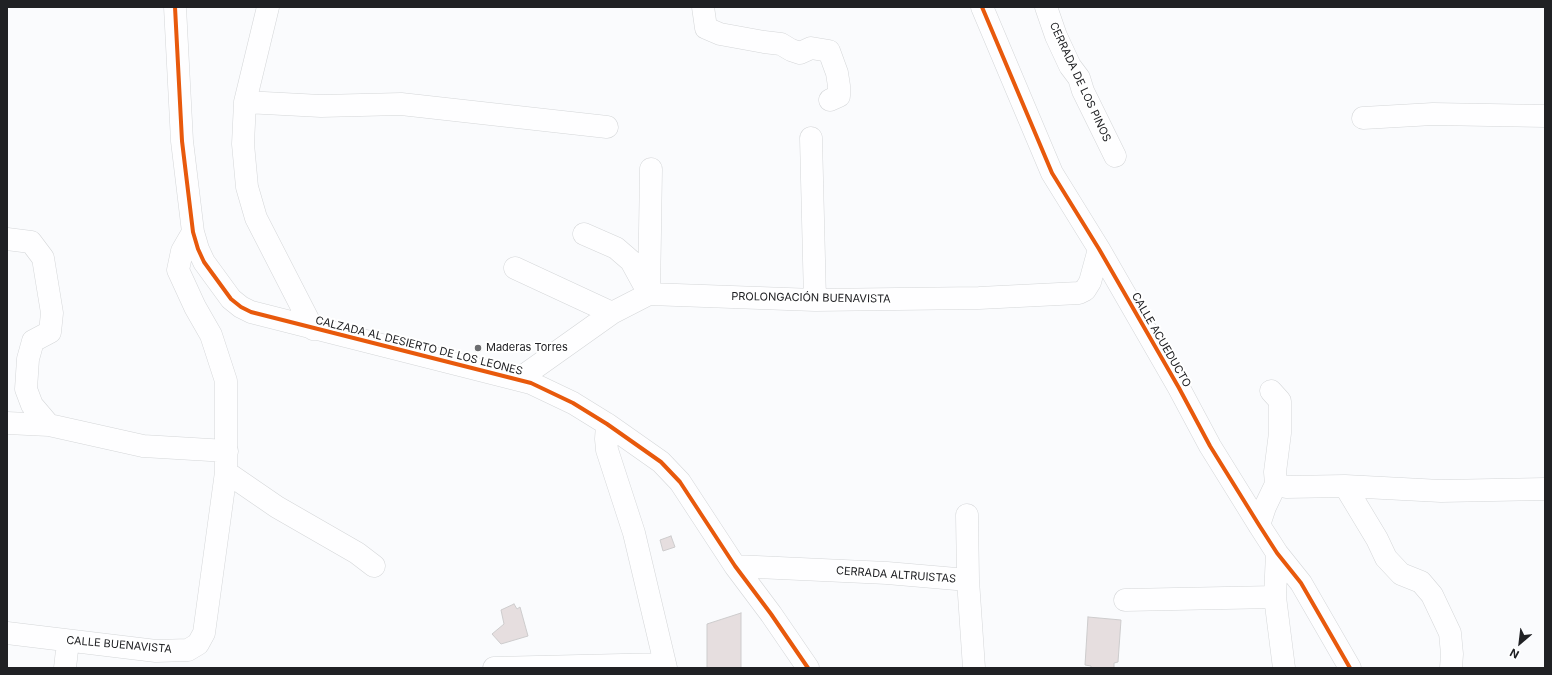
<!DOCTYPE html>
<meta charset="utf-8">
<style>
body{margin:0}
#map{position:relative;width:1552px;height:675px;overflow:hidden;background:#fafbfd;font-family:Inter,sans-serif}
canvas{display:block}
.frame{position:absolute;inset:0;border:8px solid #202124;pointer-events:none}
.north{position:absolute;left:1500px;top:623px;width:40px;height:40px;-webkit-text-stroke:3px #fff;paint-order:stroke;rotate:208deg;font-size:11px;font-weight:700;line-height:16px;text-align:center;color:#202124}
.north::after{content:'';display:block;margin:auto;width:14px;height:18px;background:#202124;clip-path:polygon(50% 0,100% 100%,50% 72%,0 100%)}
</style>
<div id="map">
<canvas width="1552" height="675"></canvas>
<div class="frame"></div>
<div class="north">N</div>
</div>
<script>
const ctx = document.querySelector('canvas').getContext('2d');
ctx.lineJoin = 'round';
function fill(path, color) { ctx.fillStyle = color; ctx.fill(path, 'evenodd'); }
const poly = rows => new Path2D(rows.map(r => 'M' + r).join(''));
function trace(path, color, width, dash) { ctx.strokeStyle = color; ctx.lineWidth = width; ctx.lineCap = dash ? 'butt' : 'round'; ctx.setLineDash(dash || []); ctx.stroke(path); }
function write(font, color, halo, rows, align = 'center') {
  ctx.font = font + ' Inter,sans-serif'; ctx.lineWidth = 4; ctx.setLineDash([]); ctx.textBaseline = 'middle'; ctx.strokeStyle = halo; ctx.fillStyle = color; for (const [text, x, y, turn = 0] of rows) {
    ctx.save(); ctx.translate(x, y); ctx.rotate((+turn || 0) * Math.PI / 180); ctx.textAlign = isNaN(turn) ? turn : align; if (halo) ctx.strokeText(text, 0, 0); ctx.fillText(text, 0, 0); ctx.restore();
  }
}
const building = poly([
 [671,536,675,547,663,551,660,540,671,536],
 [514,604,517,609,520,607,528,636,501,644,492,634,504,624,501,610,514,604],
 [741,613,741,668,707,668,707,624,741,613],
 [1088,617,1121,620,1118,662,1114,663,1114,668,1091,668,1091,666,1085,665,1088,617]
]);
const minor = poly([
 [175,7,182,141,193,232,198,249,204,262,231,299,241,307,251,312,531,383,573,403,607,424,661,462,680,482,735,566,771,614,808,668],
 [268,7,245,102,243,144,247,187,256,218,313,329],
 [703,7,706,28,720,34,764,42,781,44,791,50,800,53,811,48,829,51,837,73,839,86,839,96,830,100],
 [982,7,1052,173,1099,249,1179,388,1210,446,1259,525,1277,553,1301,583,1350,668],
 [1046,7,1056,36,1070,66,1079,78,1083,91,1115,156],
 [245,102,321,106,401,104,607,127],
 [1363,118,1433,114,1545,116],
 [811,138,815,300],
 [193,232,182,251,178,270,195,307,211,335,226,381,226,472,277,507,357,553,374,566],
 [584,234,616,248,631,261,649,294,651,169],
 [7,239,31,242,43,258,52,313,50,332,33,341,28,359,26,389,32,405,49,425],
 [515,268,612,313],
 [519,379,612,313,649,294,815,300,979,298,1079,293,1085,290,1090,282,1099,249],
 [1271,391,1280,401,1280,433,1275,472,1276,484,1286,487,1345,486,1441,491,1545,489],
 [7,423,49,425,143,446,227,451],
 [607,424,606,439,607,450,634,533,666,668],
 [1345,486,1377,539,1386,558,1401,574,1421,582,1432,595,1450,633,1452,654,1451,668],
 [967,515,968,580,974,668],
 [1259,525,1265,507,1276,484],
 [1277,553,1275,597,1284,668],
 [735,566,887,573,968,580],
 [1125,600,1275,597],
 [7,633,156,651,188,650,198,644,204,633,226,472],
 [65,668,68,641],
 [494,668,665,664]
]);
const cycleway = poly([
 [175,7,182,141,193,232,198,249,204,262,231,299,241,307,251,312,531,383,573,403,607,424,661,462,680,482,735,566,771,614,808,668],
 [982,7,1052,173,1099,249,1179,388,1210,446,1259,525,1277,553,1301,583,1350,668]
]);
const markers = [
 [478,348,4,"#6c6d70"]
];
const streetNames = [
 ["CERRADA DE LOS PINOS",1080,82,65],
 ["PROLONGACIÓN BUENAVISTA",811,298,1],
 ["CALLE ACUEDUCTO",1161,340,60],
 ["CALZADA AL DESIERTO DE LOS LEONES",419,346,14],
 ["CERRADA ALTRUISTAS",896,575,4],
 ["CALLE BUENAVISTA",119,645,5]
];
const poiNames = [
 ["Maderas Torres",486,348]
];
fill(building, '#e6dedf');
trace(building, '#cdcccd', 1);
trace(minor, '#d4d6d8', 23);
trace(minor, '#fefeff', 22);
trace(cycleway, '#e8590c', 4);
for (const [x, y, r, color] of markers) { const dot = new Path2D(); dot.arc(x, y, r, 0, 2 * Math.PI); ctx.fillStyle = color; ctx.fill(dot); trace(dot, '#fff', 1.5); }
write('11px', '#202124', '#fff', streetNames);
write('11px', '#202124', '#fff', poiNames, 'left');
</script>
